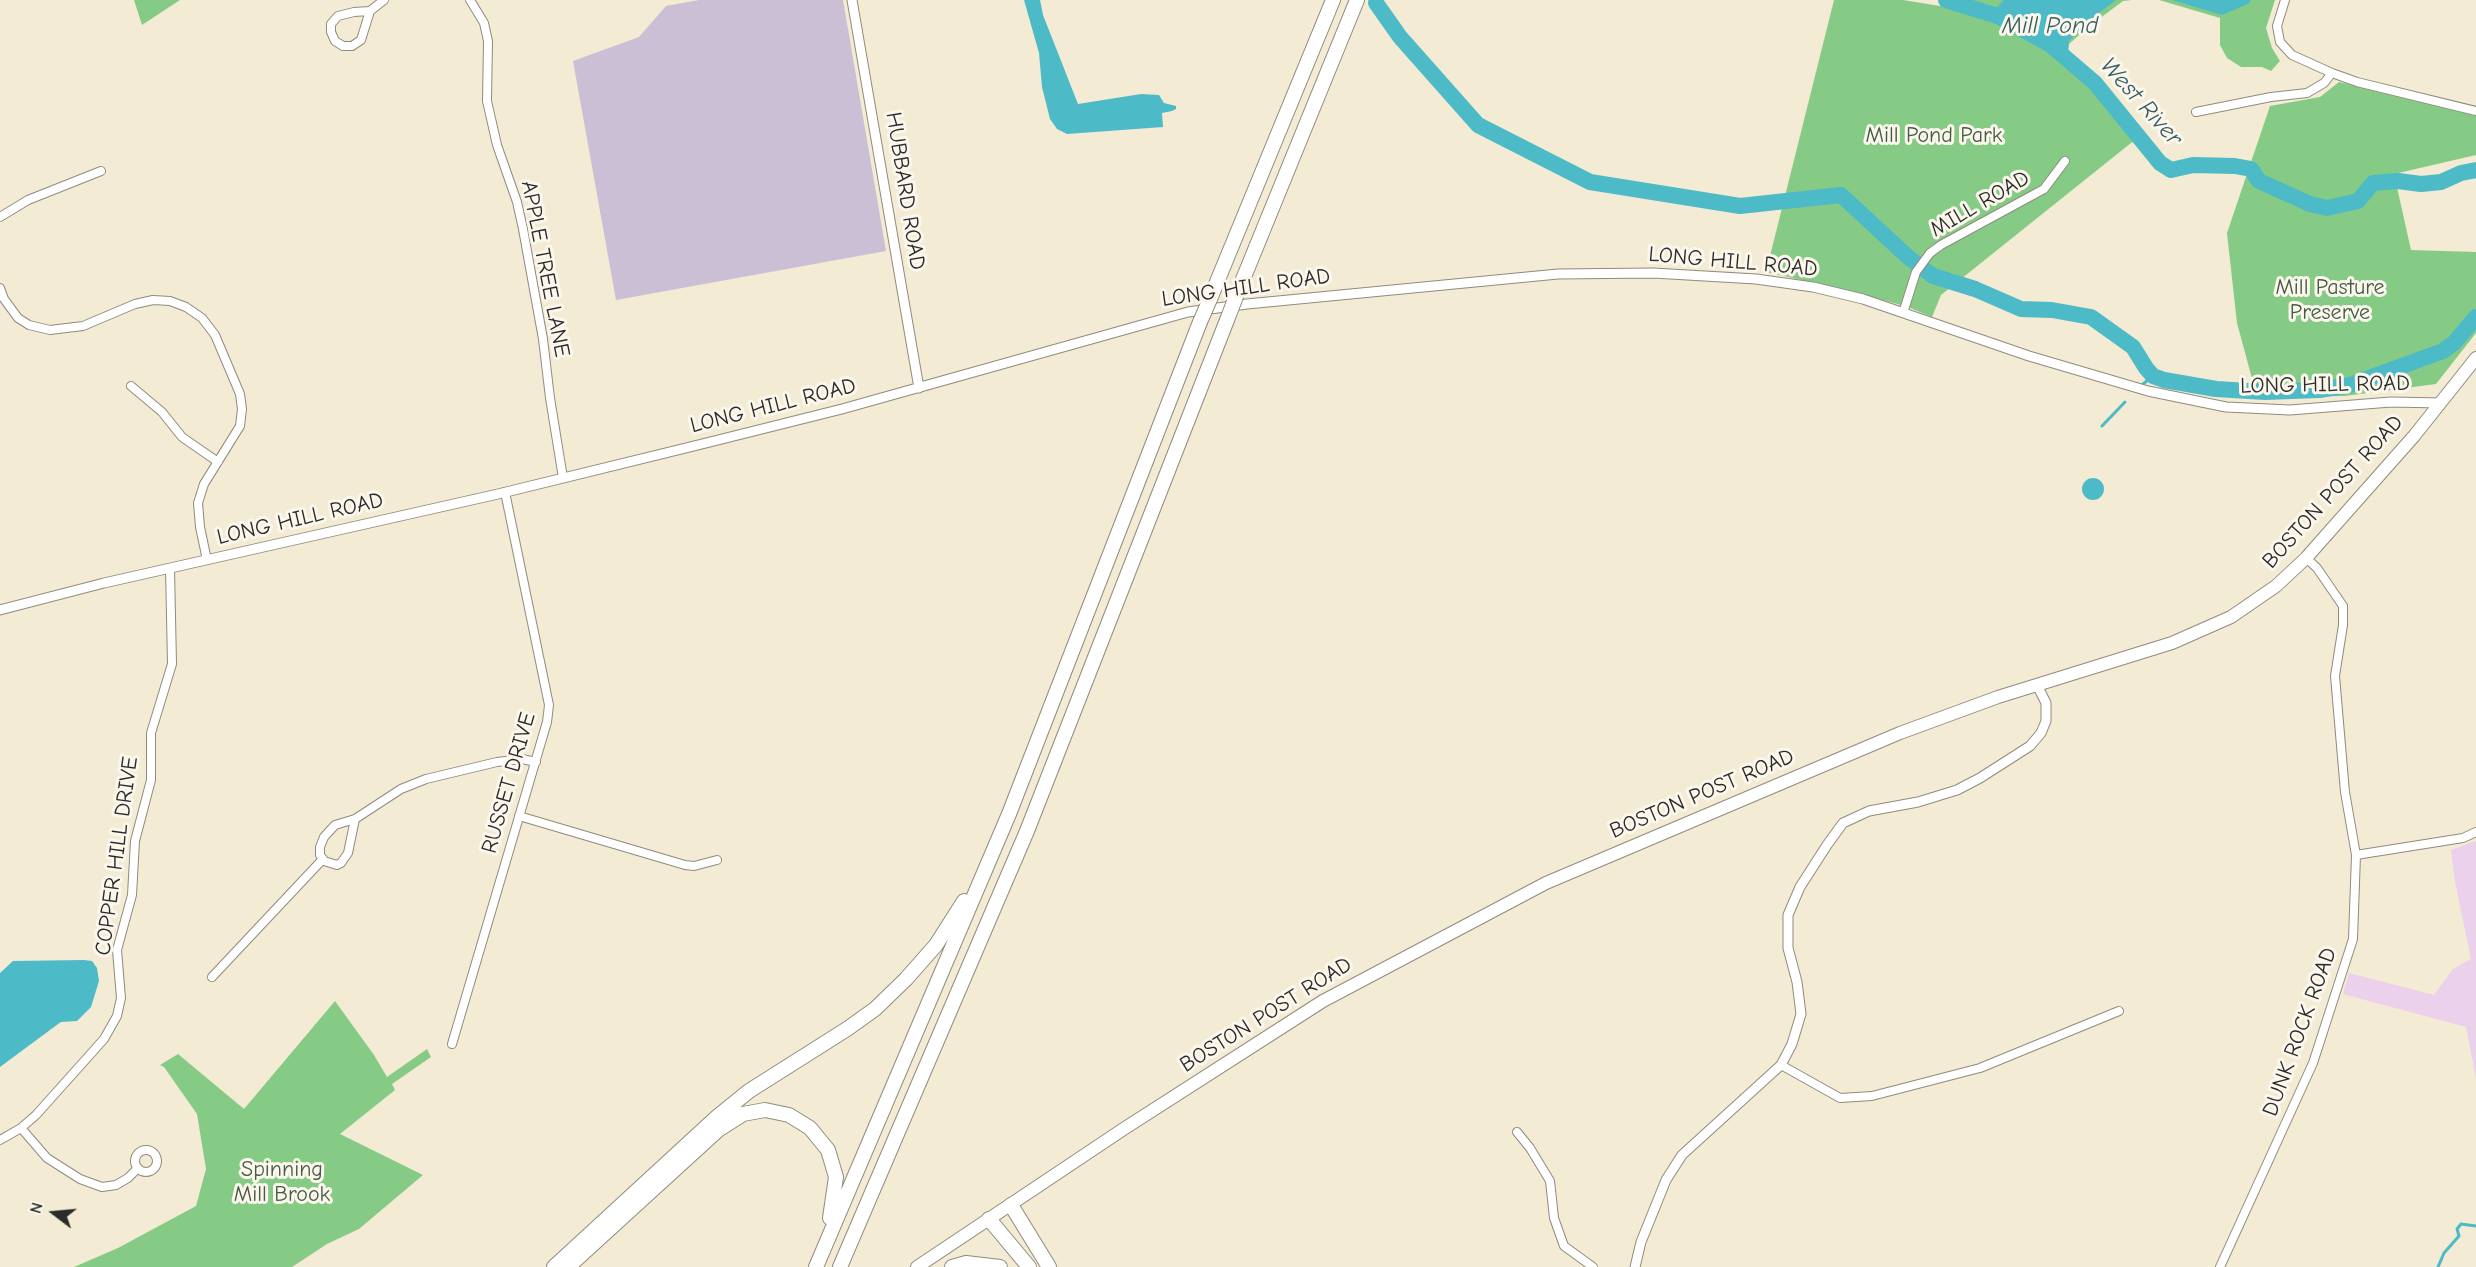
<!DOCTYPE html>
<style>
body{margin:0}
#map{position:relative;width:2476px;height:1267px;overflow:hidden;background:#f3ebd3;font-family:"Comic Neue",sans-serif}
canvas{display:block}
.north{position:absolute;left:24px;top:1183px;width:60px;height:60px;-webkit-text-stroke:4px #fbf7ec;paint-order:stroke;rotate:286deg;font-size:16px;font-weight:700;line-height:24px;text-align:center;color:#2b2b2b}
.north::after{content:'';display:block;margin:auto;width:21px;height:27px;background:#2b2b2b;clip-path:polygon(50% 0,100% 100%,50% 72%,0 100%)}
</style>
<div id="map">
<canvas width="2476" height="1267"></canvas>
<div class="north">N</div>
</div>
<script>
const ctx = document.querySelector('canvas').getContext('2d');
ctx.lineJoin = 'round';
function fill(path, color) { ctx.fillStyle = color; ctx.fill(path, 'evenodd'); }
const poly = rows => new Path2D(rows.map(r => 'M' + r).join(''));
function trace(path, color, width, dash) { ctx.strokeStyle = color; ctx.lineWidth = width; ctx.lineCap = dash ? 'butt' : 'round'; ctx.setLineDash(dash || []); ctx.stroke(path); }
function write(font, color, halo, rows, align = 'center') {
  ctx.font = font + ' "Comic Neue",sans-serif'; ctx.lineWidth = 6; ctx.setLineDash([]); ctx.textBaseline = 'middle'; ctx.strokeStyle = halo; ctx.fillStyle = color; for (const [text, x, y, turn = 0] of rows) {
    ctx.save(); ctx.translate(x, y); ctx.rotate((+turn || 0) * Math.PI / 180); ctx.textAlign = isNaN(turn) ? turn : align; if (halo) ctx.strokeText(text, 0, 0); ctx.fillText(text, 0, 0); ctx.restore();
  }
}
const built = poly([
 [2476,841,2476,1078,2466,1027,2343,994,2349,973,2434,995,2453,969,2471,959,2455,882,2451,850]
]);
const industrial = poly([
 [699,0,843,0,886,251,616,300,573,61,639,37,666,6]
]);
const green = poly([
 [134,0,180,0,142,25],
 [1834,0,1903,0,1940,6,1942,0,2132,0,2123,1,2087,28,2069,44,2068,55,2092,76,2141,135,1941,295,1932,317,1908,307,1846,290,1766,272],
 [2159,0,2275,0,2266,28,2272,48,2280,61,2271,71,2262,67,2241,67,2227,58,2220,45,2220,18],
 [2339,82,2476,114,2476,155,2394,174,2411,250,2476,252,2476,333,2436,384,2345,396,2257,397,2237,323,2227,233,2270,106,2320,97],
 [335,1001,374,1055,387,1077,427,1049,431,1057,392,1084,395,1090,340,1134,423,1175,359,1229,327,1244,292,1267,74,1267,118,1248,196,1206,206,1169,197,1114,164,1067,160,1065,178,1054,244,1109]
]);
const water = poly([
 [1024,0,1040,0,1043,15,1078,104,1141,94,1159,95,1164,103,1176,106,1176,109,1172,111,1162,113,1163,127,1067,134,1057,129,1050,119,1042,87,1039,53],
 [2004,0,2116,0,2088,21,2069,41,2068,49,2058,58,1992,22,1994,10],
 [2172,0,2251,0,2248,4,2222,15],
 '2082 489a11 11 0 1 1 22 0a11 11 0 1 1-22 0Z',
 [84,960,92,961,97,968,99,981,91,1007,77,1021,61,1022,54,1027,0,1067,0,973,13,961]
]);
const stream = poly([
 [2143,384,2153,376],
 [2102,426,2125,402],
 [2438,1267,2444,1253,2459,1236,2457,1229,2461,1224,2476,1226]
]);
const river = poly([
 [1946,0,2014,21],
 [1376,3,1400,37,1478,125,1590,182,1740,206,1841,195,1908,257,1933,276,1975,289,2021,309,2052,310,2091,317,2133,347,2146,368,2153,376,2164,380,2216,389,2265,392,2319,390,2350,385,2443,351,2454,343,2476,317],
 [2046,41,2095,83,2160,163,2171,170,2193,165,2235,166,2251,169,2259,181,2310,204,2327,208,2358,201,2373,183,2398,181,2421,184,2441,182,2461,173,2476,170]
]);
const minor = poly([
 [470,0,484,23,488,41,487,101,497,145,517,202,523,229,543,339,550,398,563,478],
 [2285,0,2277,26,2280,42,2292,55,2332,73],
 [370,11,354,12,338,16,331,24,331,32,335,41,343,46,352,46,361,40,370,11,384,0],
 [2196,112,2271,97,2307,93,2324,83,2332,73,2357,82,2476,111],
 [0,217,28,200,101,171],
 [0,288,4,299,18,318,29,325,50,330,83,326,135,304,153,300,170,301,186,307,202,318,215,335,240,394,242,409,240,426,204,484,198,503,200,527,207,560],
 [1903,313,1916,272,1930,253,1941,245,2044,189,2065,161],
 [131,386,162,412,182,437,218,462],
 [519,816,685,865,694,866,717,860],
 [355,819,348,853,341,863,337,865,324,861,320,855,320,847,324,837,335,825,355,819,401,789,426,779,497,762,522,759,536,762],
 [2356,855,2463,838,2476,832],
 [212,977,323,859],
 [452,1044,547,722,549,705,505,492],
 [1781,1065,1840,1098,1872,1096,1980,1068,2119,1011],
 [21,1128,47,1158,80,1179,102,1187,116,1185,128,1178,138,1168],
 [1517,1132,1530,1148,1550,1181,1554,1218,1564,1246,1593,1267],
 [0,1140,21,1128,36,1115,104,1039,117,1016,121,998,117,950,132,895,135,841,151,780,151,733,172,664,170,568],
 '135 1161a11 11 0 1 1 22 0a11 11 0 1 1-22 0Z',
 [2220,1267,2313,1063,2353,939,2356,855,2345,792,2335,676,2343,625,2343,606,2317,568,2306,558]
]);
const tertiary = poly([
 [852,0,919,388],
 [0,610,104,583,498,494,694,446,842,409,1188,312,1247,304,1558,274,1653,273,1756,279,1813,287,1863,299,2029,356,2148,391,2226,407,2290,410,2391,402,2441,403],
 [1635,1267,1641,1242,1666,1180,1682,1155,1781,1065,1792,1044,1801,1014,1797,982,1788,948,1788,915,1800,887,1827,845,1843,823,1869,811,1918,802,1957,790,1980,778,2030,746,2041,733,2046,721,2046,703,2037,685]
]);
const primary = poly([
 [917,1267,1125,1128,1323,1001,1546,883,1900,733,1998,697,2172,643,2231,617,2276,586,2306,558,2414,436,2476,358]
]);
const motorway = poly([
 [1237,294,1357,0],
 [1210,299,1333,0],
 [1011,1205,1049,1267],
 [989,1219,1029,1267],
 [554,1267,717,1117,749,1091,847,1029,875,1009,906,979,936,945,964,901],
 [568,1267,718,1130,743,1114,765,1110,789,1115,810,1128,828,1150,836,1177,830,1218],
 [816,1267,1009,814,1200,322],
 [840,1267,1027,831,1227,320],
 [952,1267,966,1263,1000,1267]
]);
const motorwayBridge = poly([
 [1227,320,1237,294],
 [1200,322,1210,299]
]);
const parkNames = [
 ["Mill Pond Park",1934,136],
 ["Mill Pasture",2330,288],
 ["Preserve",2330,313],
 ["Spinning",282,1170],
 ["Mill Brook",282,1195]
];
const streetNames = [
 ["HUBBARD ROAD",905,191,81],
 ["MILL ROAD",1980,204,-30],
 ["LONG HILL ROAD",1733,262,5],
 ["APPLE TREE LANE",545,269,79],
 ["LONG HILL ROAD",1246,288,-8],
 ["LONG HILL ROAD",2325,385,-1],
 ["LONG HILL ROAD",773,406,-14],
 ["BOSTON POST ROAD",2333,492,-48],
 ["LONG HILL ROAD",300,519,-13],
 ["RUSSET DRIVE",509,783,-74],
 ["BOSTON POST ROAD",1702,794,-23],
 ["COPPER HILL DRIVE",117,856,-82],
 ["BOSTON POST ROAD",1266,1015,-32],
 ["DUNK ROCK ROAD",2300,1032,-70]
];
const waterNames = [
 ["Mill Pond",2050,26],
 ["West River",2141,102,48]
];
fill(built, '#ebd1eb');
fill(industrial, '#cbbfd5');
fill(green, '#86cb85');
fill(water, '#4dbac7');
trace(stream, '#4dbac7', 3);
trace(river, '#4dbac7', 16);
trace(minor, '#8f8b7f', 10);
trace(tertiary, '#8f8b7f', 11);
trace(primary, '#8f8b7f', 14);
trace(motorway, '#8f8b7f', 16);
trace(minor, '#fff', 8);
trace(tertiary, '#fff', 9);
trace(primary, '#fff', 12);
trace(motorway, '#fff', 14);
trace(motorwayBridge, '#8f8b7f', 16, []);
trace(motorwayBridge, '#fff', 14);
write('22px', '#465b46', '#fbf7ec', parkNames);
write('22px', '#2b2b2b', '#fbf7ec', streetNames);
write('italic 24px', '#375d62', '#fbf7ec', waterNames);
</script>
